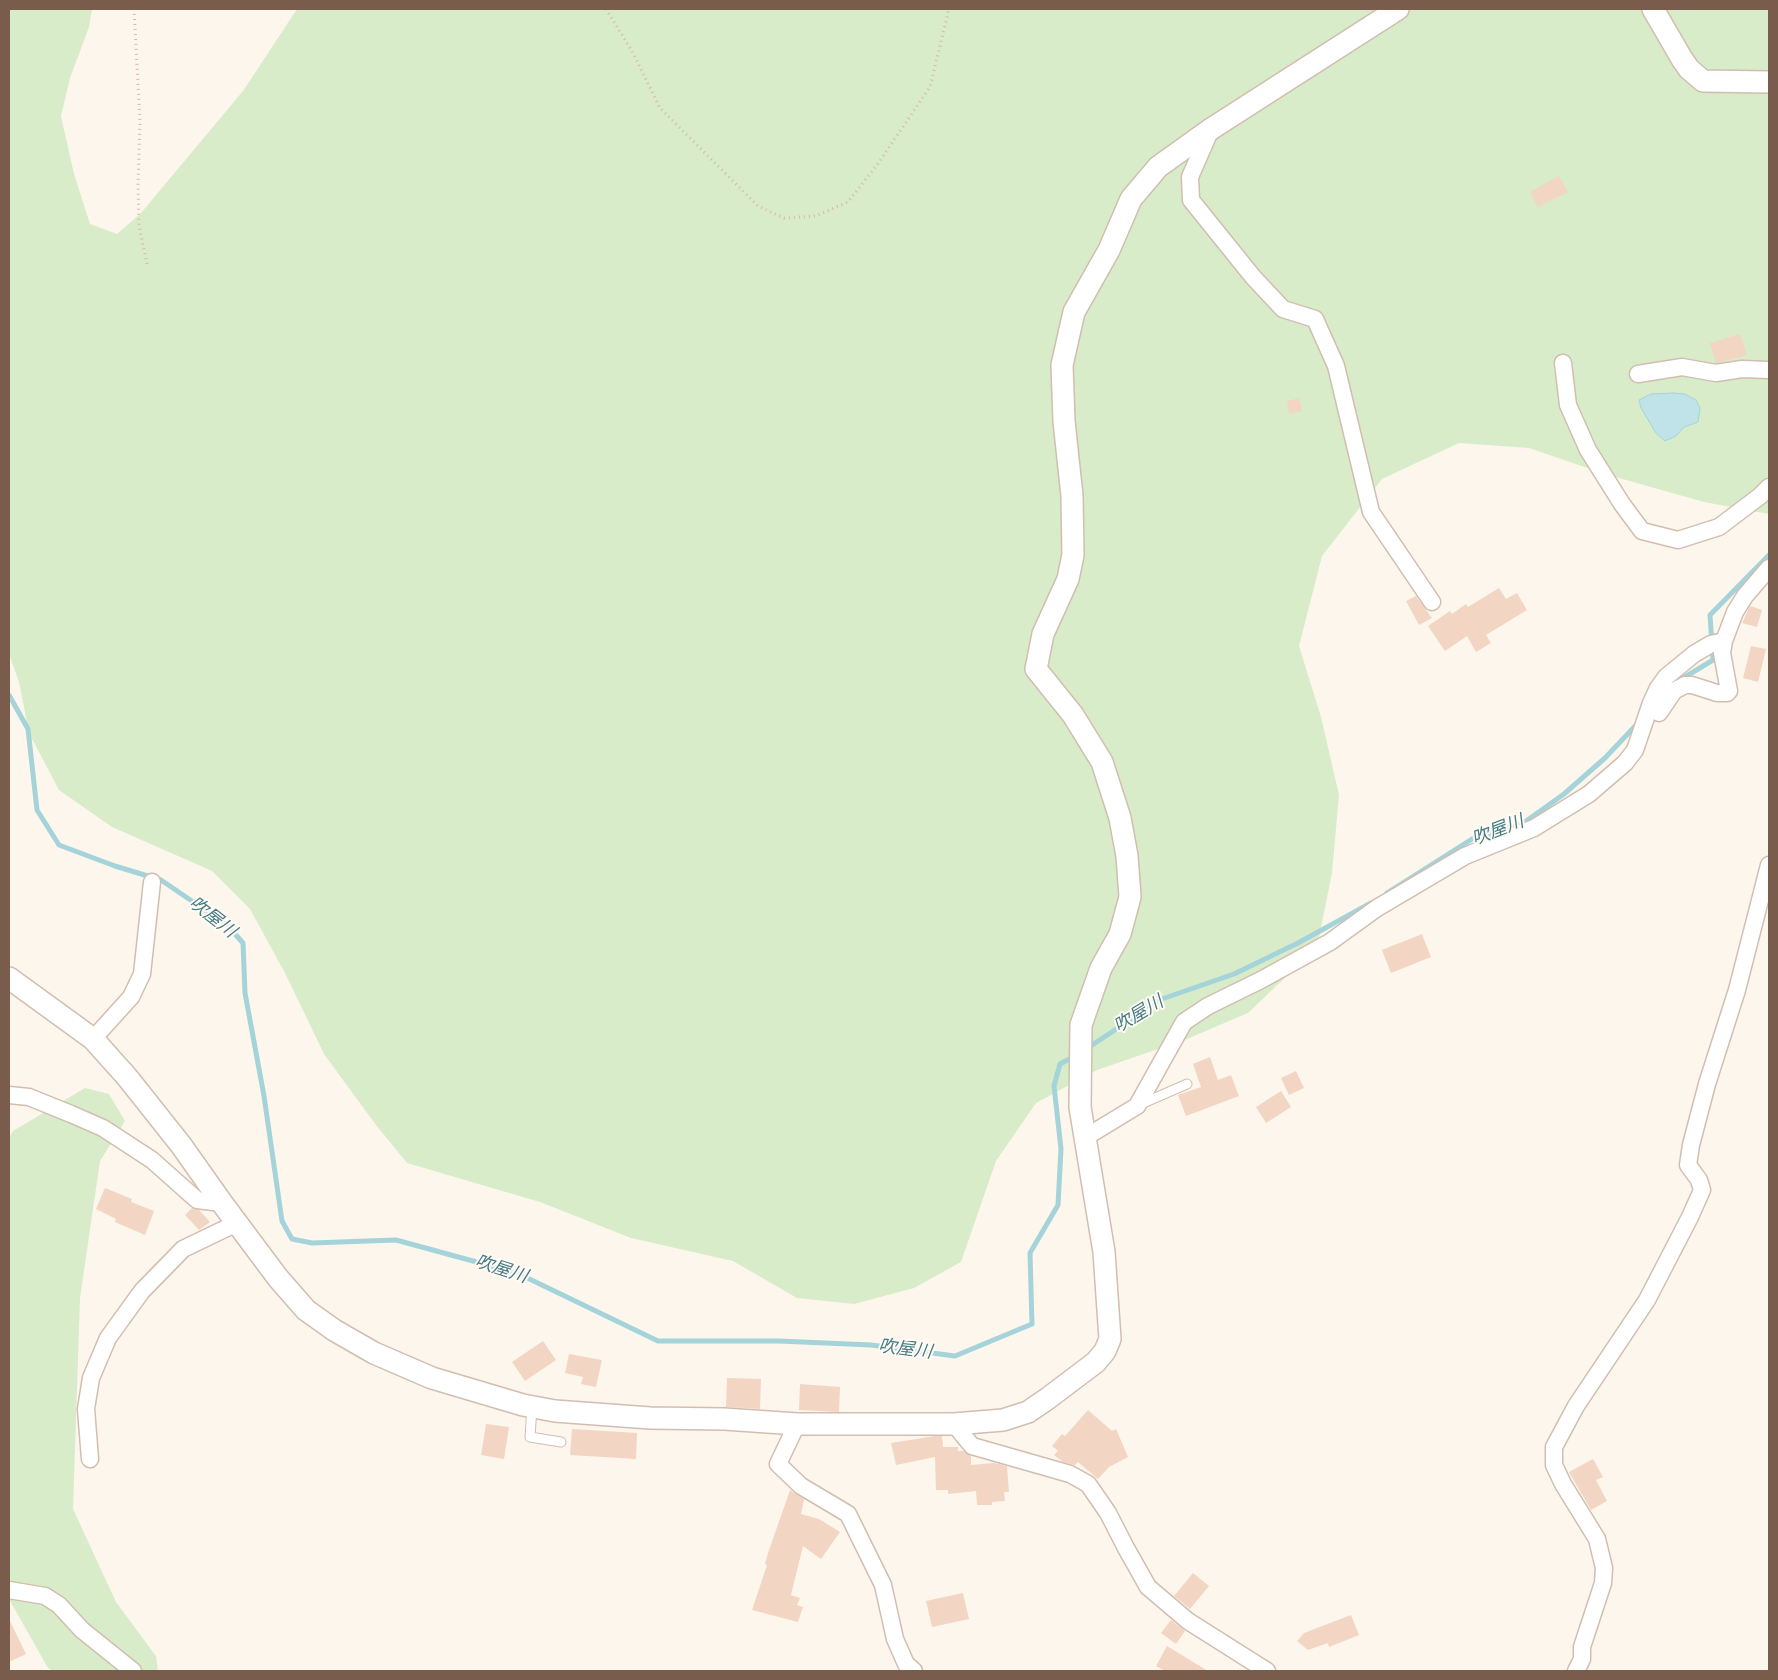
<!DOCTYPE html>
<meta charset="utf-8">
<style>
body{margin:0}
#map{position:relative;width:1778px;height:1680px;overflow:hidden;background:#fdf6ec;font-family:Roboto,sans-serif}
canvas{display:block}
.frame{position:absolute;inset:0;border:10px solid #7a5c4d;pointer-events:none}
</style>
<div id="map">
<canvas width="1778" height="1680"></canvas>
<div class="frame"></div>
</div>
<script>
const ctx = document.querySelector('canvas').getContext('2d');
ctx.lineJoin = 'round';
function fill(path, color) { ctx.fillStyle = color; ctx.fill(path, 'evenodd'); }
const poly = rows => new Path2D(rows.map(r => 'M' + r).join(''));
function trace(path, color, width, dash) { ctx.strokeStyle = color; ctx.lineWidth = width; ctx.lineCap = dash ? 'butt' : 'round'; ctx.setLineDash(dash || []); ctx.stroke(path); }
function write(font, color, halo, rows, align = 'center') {
  ctx.font = font + ' Roboto,"Noto Sans JP",sans-serif'; ctx.lineWidth = 4; ctx.setLineDash([]); ctx.textBaseline = 'middle'; ctx.strokeStyle = halo; ctx.fillStyle = color; for (const [text, x, y, turn = 0] of rows) {
    ctx.save(); ctx.translate(x, y); ctx.rotate((+turn || 0) * Math.PI / 180); ctx.textAlign = isNaN(turn) ? turn : align; if (halo) ctx.strokeText(text, 0, 0); ctx.fillText(text, 0, 0); ctx.restore();
  }
}
const green = poly([
 [9,9,92,9,89,27,70,78,61,116,74,174,90,224,117,234,141,213,243,91,297,9,1769,9,1769,514,1704,502,1605,474,1529,448,1459,443,1382,479,1322,556,1299,646,1321,717,1339,795,1332,873,1317,947,1248,1013,1187,1039,1097,1070,1036,1103,996,1161,961,1262,914,1288,854,1304,797,1298,733,1261,631,1238,540,1202,407,1163,376,1125,324,1054,285,973,250,909,212,871,112,827,59,790,29,733,19,682,9,654],
 [85,1088,109,1094,125,1121,100,1161,80,1298,73,1509,116,1602,156,1656,158,1671,53,1671,48,1668,9,1599,9,1138,13,1131]
]);
const water = poly([
 [1674,393,1685,394,1696,400,1700,408,1698,422,1684,427,1676,436,1665,441,1656,433,1641,408,1639,400,1651,394,1674,393]
]);
const stream = poly([
 [1680,680,1713,660,1710,615,1769,555],
 [9,695,28,729,37,810,59,845,115,866,161,880,227,925,243,943,245,993,264,1096,282,1221,292,1239,312,1243,396,1240,517,1273,658,1341,779,1341,871,1345,955,1356,1032,1324,1030,1253,1058,1205,1061,1149,1054,1086,1060,1064,1075,1056],
 [1387,893,1472,839,1522,824,1564,794,1605,758,1639,722],
 [1086,1049,1162,999,1234,974,1298,943,1371,903]
]);
const building = poly([
 [1559,176,1568,192,1538,207,1530,192],
 [1740,334,1747,355,1716,363,1710,343],
 [1299,398,1302,411,1289,414,1287,401],
 [1499,588,1506,599,1517,593,1527,610,1486,635,1491,643,1476,652,1467,636,1445,651,1428,626,1450,611,1452,614,1466,604,1468,607],
 [1416,596,1432,618,1419,625,1406,601],
 [1750,606,1762,610,1757,627,1742,623],
 [1751,646,1766,649,1758,682,1743,678],
 [1422,934,1431,957,1391,973,1382,950],
 [1210,1057,1218,1080,1231,1075,1239,1096,1186,1116,1178,1095,1201,1087,1193,1064],
 [1296,1071,1304,1088,1289,1095,1281,1078],
 [1281,1091,1291,1107,1266,1123,1256,1107],
 [105,1188,132,1199,131,1202,154,1211,145,1235,115,1222,116,1219,96,1209],
 [192,1208,199,1210,210,1222,199,1230,185,1215],
 [543,1341,556,1360,525,1381,512,1362],
 [569,1354,602,1360,596,1387,581,1384,583,1377,565,1373],
 [727,1378,761,1379,760,1409,726,1407],
 [800,1384,840,1387,839,1412,799,1410],
 [1088,1410,1112,1431,1116,1429,1128,1457,1109,1467,1098,1479,1078,1462,1075,1465,1063,1462,1054,1455,1058,1451,1052,1446,1062,1434,1065,1436],
 [486,1424,509,1427,504,1459,481,1455],
 [572,1429,637,1433,636,1459,570,1455],
 [935,1436,942,1436,943,1447,958,1447,958,1451,963,1451,971,1456,971,1465,994,1463,1007,1466,1009,1492,1004,1492,1005,1501,992,1502,992,1505,977,1505,976,1491,948,1494,948,1490,936,1490,935,1457,896,1465,891,1443],
 [1593,1459,1603,1477,1596,1480,1607,1501,1591,1510,1569,1472],
 [790,1490,804,1499,801,1514,819,1519,840,1532,821,1559,803,1546,791,1595,800,1598,797,1605,803,1607,798,1622,752,1610,767,1565,765,1564,768,1553],
 [1193,1573,1209,1586,1190,1609,1174,1596],
 [963,1593,969,1619,932,1627,926,1601],
 [1351,1615,1359,1635,1329,1647,1328,1643,1308,1650,1297,1641,1304,1633],
 [9,1619,26,1654,9,1662],
 [1171,1620,1185,1631,1176,1644,1161,1633],
 [1167,1646,1208,1671,1165,1671,1156,1666]
]);
const path = poly([
 [134,9,140,121,138,186,139,226,147,264],
 [606,9,632,51,660,108,758,206,784,218,816,216,848,202,877,165,930,87,949,9]
]);
const service = poly([
 [1139,1105,1187,1084],
 [532,1407,530,1437,561,1442]
]);
const minor = poly([
 [1211,129,1190,177,1191,200,1253,277,1283,309,1315,319,1336,366,1371,512,1432,602],
 [1563,363,1568,405,1588,450,1622,504,1642,531,1678,540,1719,527,1760,496,1769,487],
 [1638,374,1682,367,1716,373,1742,369,1769,370],
 [1659,713,1674,691,1685,685,1692,685,1717,693,1727,693,1729,691,1722,653,1724,641,1735,612,1745,596,1769,568],
 [93,1039,131,997,142,974,152,882],
 [9,1095,29,1097,71,1114,103,1128,152,1160,197,1200,222,1203],
 [1086,1137,1137,1106,1184,1022,1208,1006,1261,980,1330,942,1377,908,1465,856,1534,828,1589,794,1625,763,1635,750,1651,703,1658,688,1666,677,1694,654,1711,644,1724,641],
 [797,1424,778,1464,801,1486,848,1514,883,1585,895,1639,906,1664,914,1671],
 [954,1424,972,1446,1070,1474,1088,1484,1108,1513,1126,1548,1148,1587,1188,1621,1267,1671],
 [90,1459,86,1409,91,1378,108,1338,142,1291,183,1249,237,1223],
 [9,1590,45,1596,59,1605,82,1630,133,1671],
 [1576,1671,1582,1659,1582,1647,1603,1583,1604,1568,1597,1539,1563,1484,1554,1465,1554,1447,1576,1406,1647,1300,1690,1217,1702,1190,1699,1180,1688,1165,1691,1145,1707,1084,1737,990,1769,865]
]);
const tertiary = poly([
 [1653,9,1682,59,1689,69,1703,81,1769,82],
 [9,978,93,1039,127,1077,181,1145,222,1203,278,1278,306,1310,334,1330,374,1353,432,1378,523,1405,555,1411,650,1418,724,1419,797,1424,954,1424,1003,1420,1028,1412,1047,1399,1096,1362,1105,1351,1110,1339,1104,1252,1080,1107,1081,1025,1101,968,1120,934,1130,897,1127,856,1120,818,1102,762,1073,715,1036,669,1043,634,1068,579,1073,555,1072,496,1064,421,1062,365,1074,312,1109,250,1131,199,1158,167,1211,129,1398,9]
]);
const waterNames = [
 ["吹屋川",1498,831,-21],
 ["吹屋川",212,918,38],
 ["吹屋川",1139,1015,-31],
 ["吹屋川",501,1270,18],
 ["吹屋川",905,1350,7]
];
fill(green, '#d8ecc9');
fill(water, '#bfe3e8');
trace(water, '#a5d3da', 1);
trace(stream, '#a5d3da', 5);
fill(building, '#f3d5c3');
trace(service, '#d1beb0', 11);
trace(minor, '#d1beb0', 19);
trace(tertiary, '#d1beb0', 24);
trace(path, '#d9b8a5', 3, [1, 4]);
trace(service, '#fff', 9);
trace(minor, '#fff', 16);
trace(tertiary, '#fff', 21);
write('italic 18px', '#437c86', '#fffaf3', waterNames);
</script>
